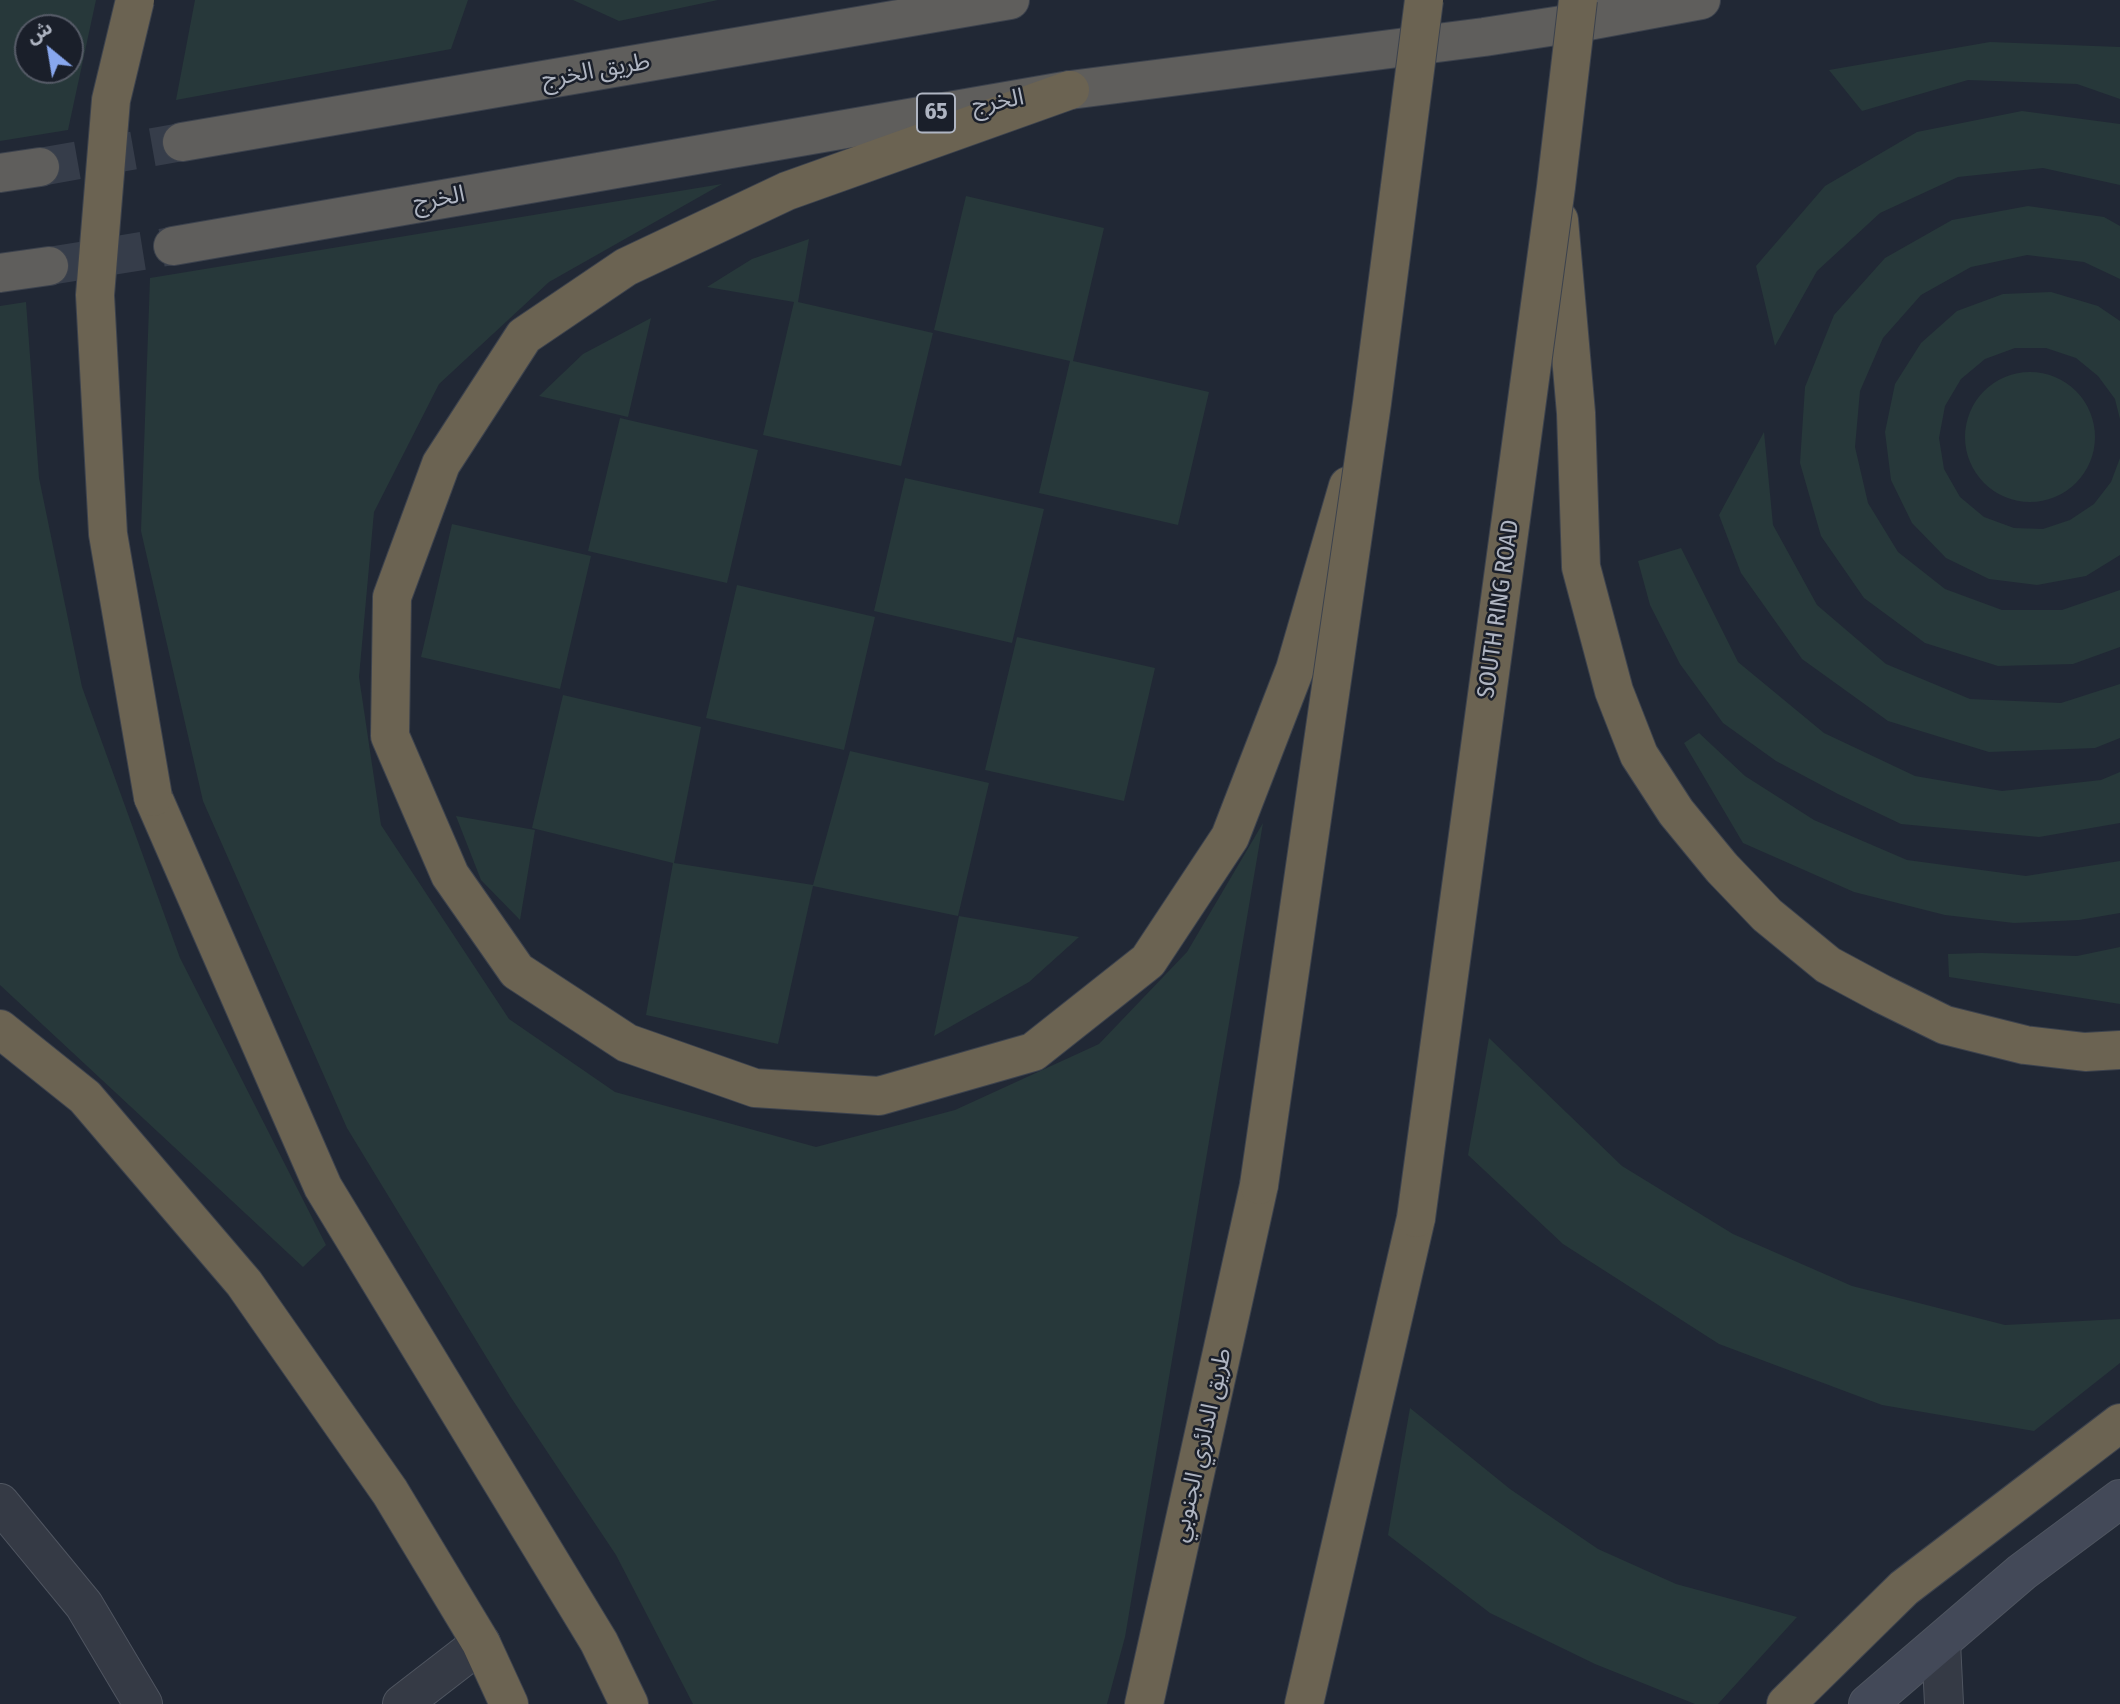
<!DOCTYPE html>
<meta charset="utf-8">
<style>
body{margin:0}
#map{position:relative;width:2120px;height:1704px;overflow:hidden;background:#212835;font-family:"Fira Sans Condensed","Noto Sans Arabic",sans-serif}
canvas{display:block}
.north{position:absolute;left:14px;top:14px;width:70px;height:70px;box-sizing:border-box;background:#1a1f2a;border:2px solid #565b67;border-radius:50%;rotate:330deg;font-size:19px;font-weight:700;line-height:28px;text-align:center;color:#afb5c2}
.north::after{content:'';display:block;margin:auto;width:24px;height:32px;background:#88a7ee;clip-path:polygon(50% 0,100% 100%,50% 72%,0 100%)}
</style>
<div id="map">
<canvas width="2120" height="1704"></canvas>
<div class="north">ش</div>
</div>
<script>
const ctx = document.querySelector('canvas').getContext('2d');
ctx.lineJoin = 'round';
function fill(path, color) { ctx.fillStyle = color; ctx.fill(path, 'evenodd'); }
const poly = rows => new Path2D(rows.map(r => 'M' + r).join(''));
function trace(path, color, width, dash) { ctx.strokeStyle = color; ctx.lineWidth = width; ctx.lineCap = dash ? 'butt' : 'round'; ctx.setLineDash(dash || []); ctx.stroke(path); }
function write(font, color, halo, rows, align = 'center') {
  ctx.font = font + ' "Fira Sans Condensed","Noto Sans Arabic",sans-serif'; ctx.lineWidth = 5; ctx.setLineDash([]); ctx.textBaseline = 'middle'; ctx.strokeStyle = halo; ctx.fillStyle = color; for (const [text, x, y, turn = 0] of rows) {
    ctx.save(); ctx.translate(x, y); ctx.rotate((+turn || 0) * Math.PI / 180); ctx.textAlign = isNaN(turn) ? turn : align; if (halo) ctx.strokeText(text, 0, 0); ctx.fillText(text, 0, 0); ctx.restore();
  }
}
const green = poly([
 [0,0,96,0,68,130,0,141],
 [70,28,70,70,28,70,28,28],
 [195,0,468,0,451,49,176,100],
 [573,0,718,0,619,21],
 [1990,42,2120,47,2120,99,2077,84,1968,80,1862,111,1829,70],
 [2022,111,2120,124,2120,185,2043,168,1958,177,1880,213,1817,271,1775,346,1756,266,1825,186,1917,132],
 [722,184,549,282,439,384,374,512,359,677,381,825,509,1019,615,1092,816,1147,955,1110,1099,1044,1187,952,1263,823,1125,1637,1107,1704,693,1704,616,1555,510,1396,347,1128,203,801,141,531,150,278],
 [966,196,1104,228,1073,361,1209,392,1178,525,1039,493,1070,361,934,330],
 [2028,206,2104,217,2120,226,2120,279,2084,262,2027,255,1971,267,1921,295,1883,338,1860,391,1855,447,1868,503,1898,552,1945,589,2002,610,2062,610,2120,590,2120,647,2073,664,1998,666,1925,643,1864,598,1821,536,1800,463,1805,387,1834,315,1885,258,1952,220],
 [809,239,798,302,933,333,901,466,763,435,794,302,707,287,752,259],
 [2051,292,2098,306,2120,321,2120,419,2115,399,2098,376,2076,358,2046,348,2015,348,1985,359,1961,379,1945,406,1939,438,1944,469,1960,497,1984,517,2014,528,2043,529,2070,520,2094,504,2111,482,2120,458,2120,555,2086,576,2037,585,1989,579,1946,558,1912,523,1891,480,1885,432,1895,384,1921,343,1957,311,2003,294],
 [26,302,39,478,82,687,180,958,326,1245,303,1267,0,985,0,306],
 [651,318,628,417,539,396,583,354],
 '1965 437a65 65 0 1 1 130 0a65 65 0 1 1-130 0Z',
 [620,418,758,450,727,583,588,551],
 [1764,432,1773,525,1817,605,1886,664,1970,699,2061,703,2120,684,2120,738,2095,748,1989,752,1888,721,1802,659,1741,573,1719,515],
 [905,478,1044,509,1012,643,874,611],
 [452,524,591,556,560,689,421,657],
 [1681,548,1738,662,1824,733,1915,776,2002,791,2101,780,2120,772,2120,823,2039,837,1901,824,1838,794,1776,761,1723,723,1680,664,1650,605,1638,561],
 [737,585,875,617,844,750,706,718],
 [1017,637,1155,668,1124,801,985,770],
 [563,695,701,727,674,863,813,885,850,751,989,783,958,916,813,886,778,1044,646,1015,673,863,532,828],
 [1699,733,1745,776,1814,820,1907,860,2026,876,2120,861,2120,913,2079,920,2014,923,1945,915,1854,892,1743,843,1684,743],
 [456,816,535,830,520,920,481,880],
 [959,916,1079,937,1029,982,934,1036],
 [2120,947,2120,1004,1949,977,1948,954,1981,953,2077,956],
 [1489,1038,1622,1166,1733,1234,1852,1286,2005,1325,2120,1319,2120,1363,2034,1431,1882,1405,1719,1344,1563,1244,1468,1155],
 [1410,1408,1510,1489,1598,1549,1676,1584,1797,1617,1718,1704,1695,1704,1595,1664,1490,1613,1388,1535]
]);
const trunkTunnel = poly([
 [40,167,182,142],
 [49,266,173,246]
]);
const minor = poly([
 [0,1503,84,1605,143,1704],
 [1941,1642,1944,1704],
 [402,1704,481,1643]
]);
const secondary = poly([
 [1868,1704,2022,1572,2120,1499]
]);
const trunk = poly([
 [182,142,1010,0],
 [0,173,40,167],
 [173,246,1070,90,1484,37,1588,21,1701,0],
 [0,273,49,266]
]);
const motorway = poly([
 [1070,90,787,191,626,267,524,336,441,464,392,597,390,736,450,875,517,971,627,1043,755,1088,879,1096,1033,1052,1148,961,1230,837,1295,669,1348,486],
 [1559,220,1576,413,1581,567,1614,691,1639,755,1676,812,1722,868,1767,915,1828,965,1882,994,1945,1025,2025,1045,2085,1052,2120,1050],
 [153,797,323,1187,599,1642,629,1704],
 [0,1029,85,1097,244,1283,390,1492,481,1643,509,1704],
 [1144,1704,1259,1185],
 [1304,1704,1416,1218],
 [1786,1704,1904,1588,2120,1423]
]);
const motorwayBridge = poly([
 [135,0,111,100,95,295,108,534,153,797],
 [1259,1185,1372,403,1424,0],
 [1416,1218,1556,187,1578,0]
]);
const shields = [
 [936,113,38]
];
const shieldNames = [
 ["65",936,113]
];
const streetNames = [
 ["طريق الخرج",596,71,-10],
 ["الخرج",998,102,-10],
 ["الخرج",439,199,-10],
 ["SOUTH RING ROAD",1499,609,-82],
 ["طريق الدائري الجنوبي",1202,1445,-77]
];
fill(green, '#27383a');
trace(trunkTunnel, '#363d4a', 38, [38, 19]);
trace(minor, '#4f5560', 40);
trace(secondary, '#4f5560', 40);
trace(trunk, '#3c424d', 40);
trace(motorway, '#3c424d', 40);
trace(minor, '#353a45', 38);
trace(secondary, '#434958', 38);
trace(trunk, '#5f5e5c', 38);
trace(motorway, '#6b6352', 38);
trace(motorwayBridge, '#3c424d', 40, []);
trace(motorwayBridge, '#6b6352', 38);
for (const [x, y, w] of shields) { const box = new Path2D(); box.roundRect(x - w / 2, y - 19.5, w, 39, 5); ctx.fillStyle = '#1a1f2a'; ctx.fill(box); trace(box, '#afb5c2', 2); }
write('bold 23px', '#afb5c2', null, shieldNames);
write('24px', '#afb5c2', '#1a1f2a', streetNames);
</script>
